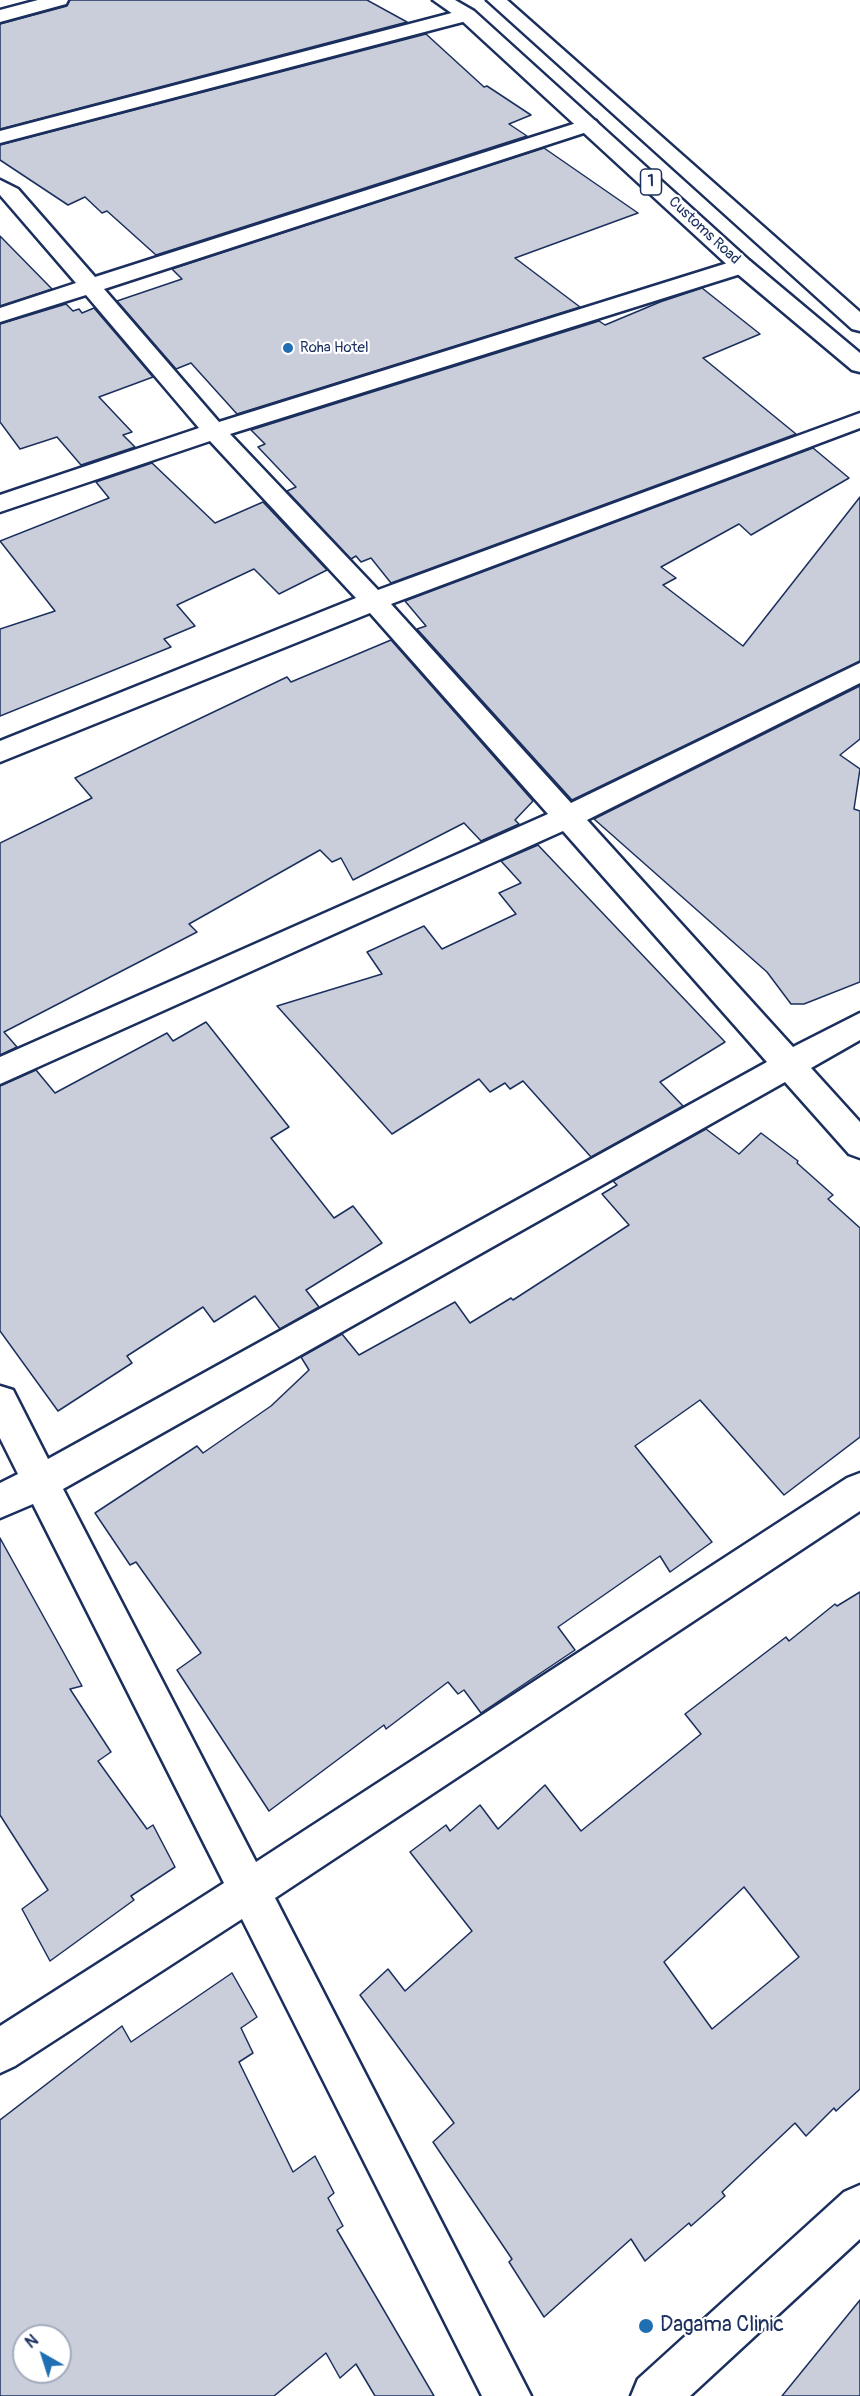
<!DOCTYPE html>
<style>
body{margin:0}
#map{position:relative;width:860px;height:2396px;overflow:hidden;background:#fff;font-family:Pangolin,sans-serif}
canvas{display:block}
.north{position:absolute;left:12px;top:2324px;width:60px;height:60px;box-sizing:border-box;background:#fff;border:2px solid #a4acbf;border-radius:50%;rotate:321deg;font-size:16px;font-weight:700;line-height:24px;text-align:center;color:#1b2f5e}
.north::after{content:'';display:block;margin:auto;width:21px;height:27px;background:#1f6fb2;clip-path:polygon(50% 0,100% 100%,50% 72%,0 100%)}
</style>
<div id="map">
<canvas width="860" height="2396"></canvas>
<div class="north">N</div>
</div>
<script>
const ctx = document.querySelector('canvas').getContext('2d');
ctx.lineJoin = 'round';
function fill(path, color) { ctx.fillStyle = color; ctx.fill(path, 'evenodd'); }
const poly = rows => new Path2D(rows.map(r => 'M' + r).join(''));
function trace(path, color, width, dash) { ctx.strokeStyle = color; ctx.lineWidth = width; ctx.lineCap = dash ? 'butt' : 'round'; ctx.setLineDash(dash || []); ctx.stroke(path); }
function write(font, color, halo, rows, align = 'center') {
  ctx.font = font + ' Pangolin,sans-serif'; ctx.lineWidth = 4.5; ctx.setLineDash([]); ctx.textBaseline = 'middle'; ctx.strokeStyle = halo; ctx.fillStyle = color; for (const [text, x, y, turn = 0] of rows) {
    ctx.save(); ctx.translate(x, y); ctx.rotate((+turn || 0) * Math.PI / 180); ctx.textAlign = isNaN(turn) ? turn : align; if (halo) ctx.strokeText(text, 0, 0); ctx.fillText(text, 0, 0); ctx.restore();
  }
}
const building = poly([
 [70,0,367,0,407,22,0,129,0,24,67,6,70,0],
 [426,34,484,87,487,86,531,115,509,124,527,136,156,255,107,211,102,213,85,197,68,205,0,160,0,145,426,34],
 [544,148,638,213,515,258,580,307,237,414,191,363,176,369,117,301,182,279,172,269,544,148],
 [0,236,52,289,0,306,0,236],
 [702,288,760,334,703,358,796,434,391,583,371,558,361,562,356,556,351,559,287,491,296,487,258,447,265,444,251,430,599,321,605,325,660,302,702,288],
 [66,304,73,311,79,309,82,313,94,308,153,377,99,397,132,432,123,435,135,447,81,465,57,437,20,449,0,422,0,324,66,304],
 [813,448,849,478,751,535,739,524,661,567,676,578,663,585,743,646,860,497,860,661,572,800,417,629,426,626,405,601,813,448],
 [152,463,215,523,263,502,327,570,279,594,254,569,177,605,195,626,164,639,171,647,0,716,0,629,55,611,0,541,109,498,96,482,152,463],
 [391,640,533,801,515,820,519,824,481,841,464,823,353,880,341,858,332,862,320,850,189,924,197,932,4,1032,17,1047,0,1055,0,843,92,798,75,778,287,677,291,682,391,640],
 [860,686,860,739,840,755,860,769,854,809,860,811,860,982,804,1004,791,1004,767,972,594,819,860,686],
 [538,845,725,1042,660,1082,683,1106,591,1157,523,1081,510,1089,505,1083,490,1092,479,1079,392,1134,277,1006,382,974,367,952,424,926,442,949,516,914,499,893,521,883,501,861,538,845],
 [206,1022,289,1127,271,1138,334,1218,353,1206,382,1243,306,1290,319,1307,280,1329,255,1296,214,1322,203,1307,127,1356,132,1363,58,1411,0,1331,0,1086,36,1070,55,1093,167,1033,173,1041,206,1022],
 [706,1129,739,1154,761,1133,798,1161,797,1163,833,1195,828,1199,860,1228,860,1437,784,1495,700,1400,635,1446,712,1542,670,1572,660,1556,558,1627,575,1650,481,1713,464,1690,458,1694,448,1682,386,1729,384,1725,269,1811,177,1670,201,1653,136,1562,130,1565,95,1513,197,1446,203,1453,271,1406,309,1370,301,1357,342,1334,359,1355,455,1302,470,1323,511,1298,513,1300,629,1225,602,1194,617,1185,613,1181,706,1129],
 [0,1538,82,1686,70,1689,111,1752,98,1761,147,1829,153,1825,175,1867,131,1896,134,1900,50,1961,22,1909,48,1890,0,1815,0,1538],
 [860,1592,860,2089,836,2111,834,2108,806,2136,795,2123,722,2192,725,2196,691,2226,689,2223,645,2261,631,2239,544,2317,509,2262,512,2259,433,2142,454,2123,360,1995,388,1969,405,1991,472,1931,410,1852,446,1825,450,1831,480,1805,498,1829,545,1785,581,1831,701,1734,685,1714,786,1637,789,1641,835,1604,837,1606,860,1592],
 [744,1887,799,1957,712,2029,664,1962,744,1887],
 [232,1973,257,2017,241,2028,253,2053,239,2062,293,2172,315,2156,334,2193,328,2198,343,2226,337,2230,434,2396,375,2396,356,2364,340,2378,326,2353,274,2396,0,2396,0,2120,122,2026,131,2042,232,1973],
 [24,2336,60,2336,60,2372,24,2372,24,2336],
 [860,2300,860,2396,782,2396,860,2300]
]);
const minor = poly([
 [38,0,68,0,66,4,0,22,0,10,38,0],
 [467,9,476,15,474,19,0,143,0,131,467,9],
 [589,119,596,121,599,125,596,129,104,289,219,422,734,261,750,261,753,266,750,271,230,434,378,590,860,413,860,428,391,604,571,803,860,663,860,683,587,820,793,1047,860,1013,860,1040,811,1068,860,1122,860,1158,849,1154,785,1082,63,1489,256,1862,847,1478,860,1473,860,1511,275,1898,531,2396,482,2396,242,1919,15,2066,0,2073,0,2026,224,1883,33,1504,0,1518,0,1483,18,1474,0,1438,0,1386,13,1390,48,1459,767,1062,563,831,0,1084,0,1057,548,814,370,613,0,762,0,741,356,598,210,441,0,512,0,495,199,428,86,295,0,322,0,308,76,283,0,195,0,180,18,189,95,277,589,119],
 [860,2185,860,2239,690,2396,631,2396,638,2379,844,2192,860,2185]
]);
const major = poly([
 [433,0,455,0,474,11,750,261,860,353,860,372,852,370,734,271,460,19,433,0],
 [487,0,507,0,860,312,860,331,852,329,487,0]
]);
const markers = [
 [288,348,6,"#1f6fb2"],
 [646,2326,8,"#1f6fb2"]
];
const farStreetnames = [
 ["Customs Road",704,231,43]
];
const farPoinames = [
 ["Roha Hotel",300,348]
];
const shields = [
 [651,182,21]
];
const shieldNames = [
 ["1",651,182]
];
const nearPoinames = [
 ["Dagama Clinic",660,2326]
];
fill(building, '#caceda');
trace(building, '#1b2f5e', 1.5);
trace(minor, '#1b2f5e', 5);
trace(major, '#1b2f5e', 5);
fill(minor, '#fff');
fill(major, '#fff');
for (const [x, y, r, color] of markers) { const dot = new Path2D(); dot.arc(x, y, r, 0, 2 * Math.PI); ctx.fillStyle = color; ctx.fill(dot); trace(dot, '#fff', 2); }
write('15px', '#1b2f5e', '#fff', farStreetnames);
write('15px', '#1b2f5e', '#fff', farPoinames, 'left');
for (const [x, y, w] of shields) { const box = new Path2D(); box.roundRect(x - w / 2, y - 13, w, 26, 4.5); ctx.fillStyle = '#fff'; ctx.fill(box); trace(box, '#1b2f5e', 1.5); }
write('bold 16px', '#1b2f5e', null, shieldNames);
write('21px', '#1b2f5e', '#fff', nearPoinames, 'left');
</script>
